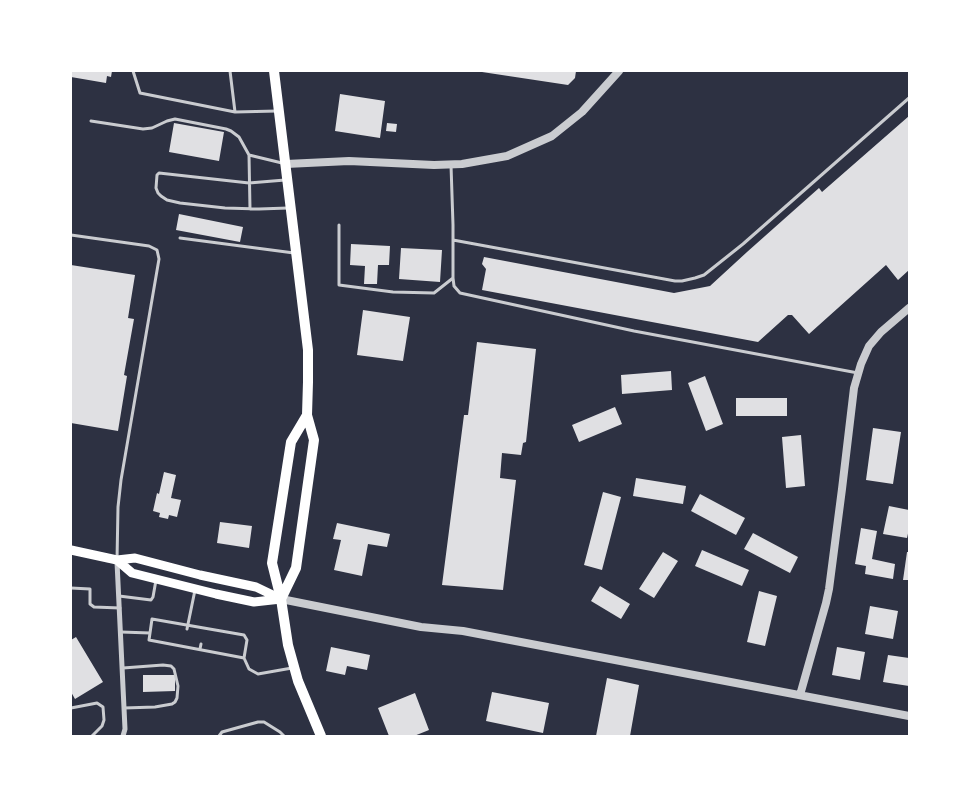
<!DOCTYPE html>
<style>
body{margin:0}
#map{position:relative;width:980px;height:807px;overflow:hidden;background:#2d3142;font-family:Roboto,sans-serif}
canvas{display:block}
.frame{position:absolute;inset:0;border:72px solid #fff;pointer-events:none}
</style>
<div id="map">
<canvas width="980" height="807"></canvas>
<div class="frame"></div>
</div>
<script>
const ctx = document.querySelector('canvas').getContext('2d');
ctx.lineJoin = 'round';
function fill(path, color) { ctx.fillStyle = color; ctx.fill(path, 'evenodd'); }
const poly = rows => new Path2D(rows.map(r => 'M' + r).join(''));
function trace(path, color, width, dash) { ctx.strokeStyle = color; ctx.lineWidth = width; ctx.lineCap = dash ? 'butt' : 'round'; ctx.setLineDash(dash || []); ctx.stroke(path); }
const building = poly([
 [71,71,112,71,111,77,107,76,106,83,71,77],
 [482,71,576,71,575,78,568,85,482,72],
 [340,94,385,101,380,138,335,131],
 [909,116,909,270,898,280,886,265,809,334,792,315,788,315,758,342,482,290,486,269,482,264,484,257,674,293,710,286,747,252,819,188,822,192],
 [174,123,224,132,219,161,169,152],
 [387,123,397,124,396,132,386,131],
 [179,214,243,227,240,242,176,230],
 [351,244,390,246,389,265,378,265,377,284,364,284,365,266,350,265],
 [401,248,442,250,440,282,399,279],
 [71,265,135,275,128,318,134,319,124,375,127,376,118,431,71,423],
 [363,310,410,317,403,361,357,355],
 [477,342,536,349,526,442,523,443,521,455,502,453,500,478,516,480,503,590,442,585,464,415,468,415],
 [671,371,672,390,622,394,621,375],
 [705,376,723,424,706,431,688,383],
 [736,398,787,398,787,416,736,416],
 [615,407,622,424,579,442,572,425],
 [873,428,901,432,893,484,866,480],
 [801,435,805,486,786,488,782,437],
 [164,472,176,475,171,498,181,500,177,517,169,515,168,519,159,517,160,513,153,511,157,493,159,494],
 [636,478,686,486,683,504,633,496],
 [603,492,621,497,602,570,584,565],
 [700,494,745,518,736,535,691,511],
 [889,506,909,510,909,529,907,538,883,534],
 [220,522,252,526,249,548,217,543],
 [337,523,390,534,387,547,368,544,362,576,334,570,341,540,333,539],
 [861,528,877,531,872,559,895,564,893,579,865,574,866,566,855,564],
 [753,533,798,557,790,573,744,549],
 [702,550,749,570,742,586,695,566],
 [663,552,678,561,654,598,639,589],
 [907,552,909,552,909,580,903,580],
 [600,586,630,604,621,619,591,601],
 [759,591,777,596,765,646,747,642],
 [870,606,898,611,893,639,865,634],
 [76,637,103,682,75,699,71,692,71,640],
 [331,647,370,655,367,670,347,666,345,675,326,671],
 [837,647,865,652,860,680,832,675],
 [888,655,909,658,909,686,883,682],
 [143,675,175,675,175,691,143,692],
 [607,678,639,685,630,736,596,736],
 [492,692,549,703,543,733,486,721],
 [415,693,429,730,414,736,389,736,378,708]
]);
const service = poly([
 [133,71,140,93,235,112,277,111],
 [230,71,235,112],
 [91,121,143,129,152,128,167,121,175,119,226,129,231,131,239,137,249,155,282,163],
 [249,155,250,209],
 [451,165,453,225,453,278,454,286,460,293,634,331,858,373],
 [285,180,249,183,159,173,157,175,156,188,158,193,161,196,167,200,180,203,225,208,259,209,288,208],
 [339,225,339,285,393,292,434,293,453,278],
 [71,235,149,246,157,250,159,259,121,480,118,507,117,560],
 [180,238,294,253],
 [453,240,675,281,682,281,695,278,704,275,743,244,909,98],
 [71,588,90,589,90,604,94,607,120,608],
 [119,596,151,600,153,597,156,580],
 [187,629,195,590],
 [121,632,150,633,149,640,244,658,247,640,244,635,152,619,150,633],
 [200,649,201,644],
 [244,658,249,669,258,674,292,668],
 [123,668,163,665,171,666,174,669,178,686,177,698,175,702,172,704,155,707,124,708],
 [71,708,97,703,103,707,104,720,102,726,92,736],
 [219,736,222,732,258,722,264,722,280,732,284,736]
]);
const minor = poly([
 [117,562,125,729,123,736]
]);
const tertiary = poly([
 [286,164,349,161,434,165,462,164,507,156,552,136,582,112,619,71],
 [281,599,421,627,463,631,909,716],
 [800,695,826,603,829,589,842,489,854,388,861,364,869,346,881,332,909,308]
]);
const secondary = poly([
 [71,550,117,560,135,558,200,575,256,587,281,599],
 [117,560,132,573,216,594,254,602,281,599]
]);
const primary = poly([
 [274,71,308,350,308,382,307,415,314,440,296,568,281,599],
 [307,415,291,442,272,563,281,599,288,645,298,681,321,736]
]);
fill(building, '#e0e0e3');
trace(service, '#caccd0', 3);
trace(minor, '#caccd0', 5);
trace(tertiary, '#caccd0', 8);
trace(secondary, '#fff', 9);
trace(primary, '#fff', 10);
</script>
